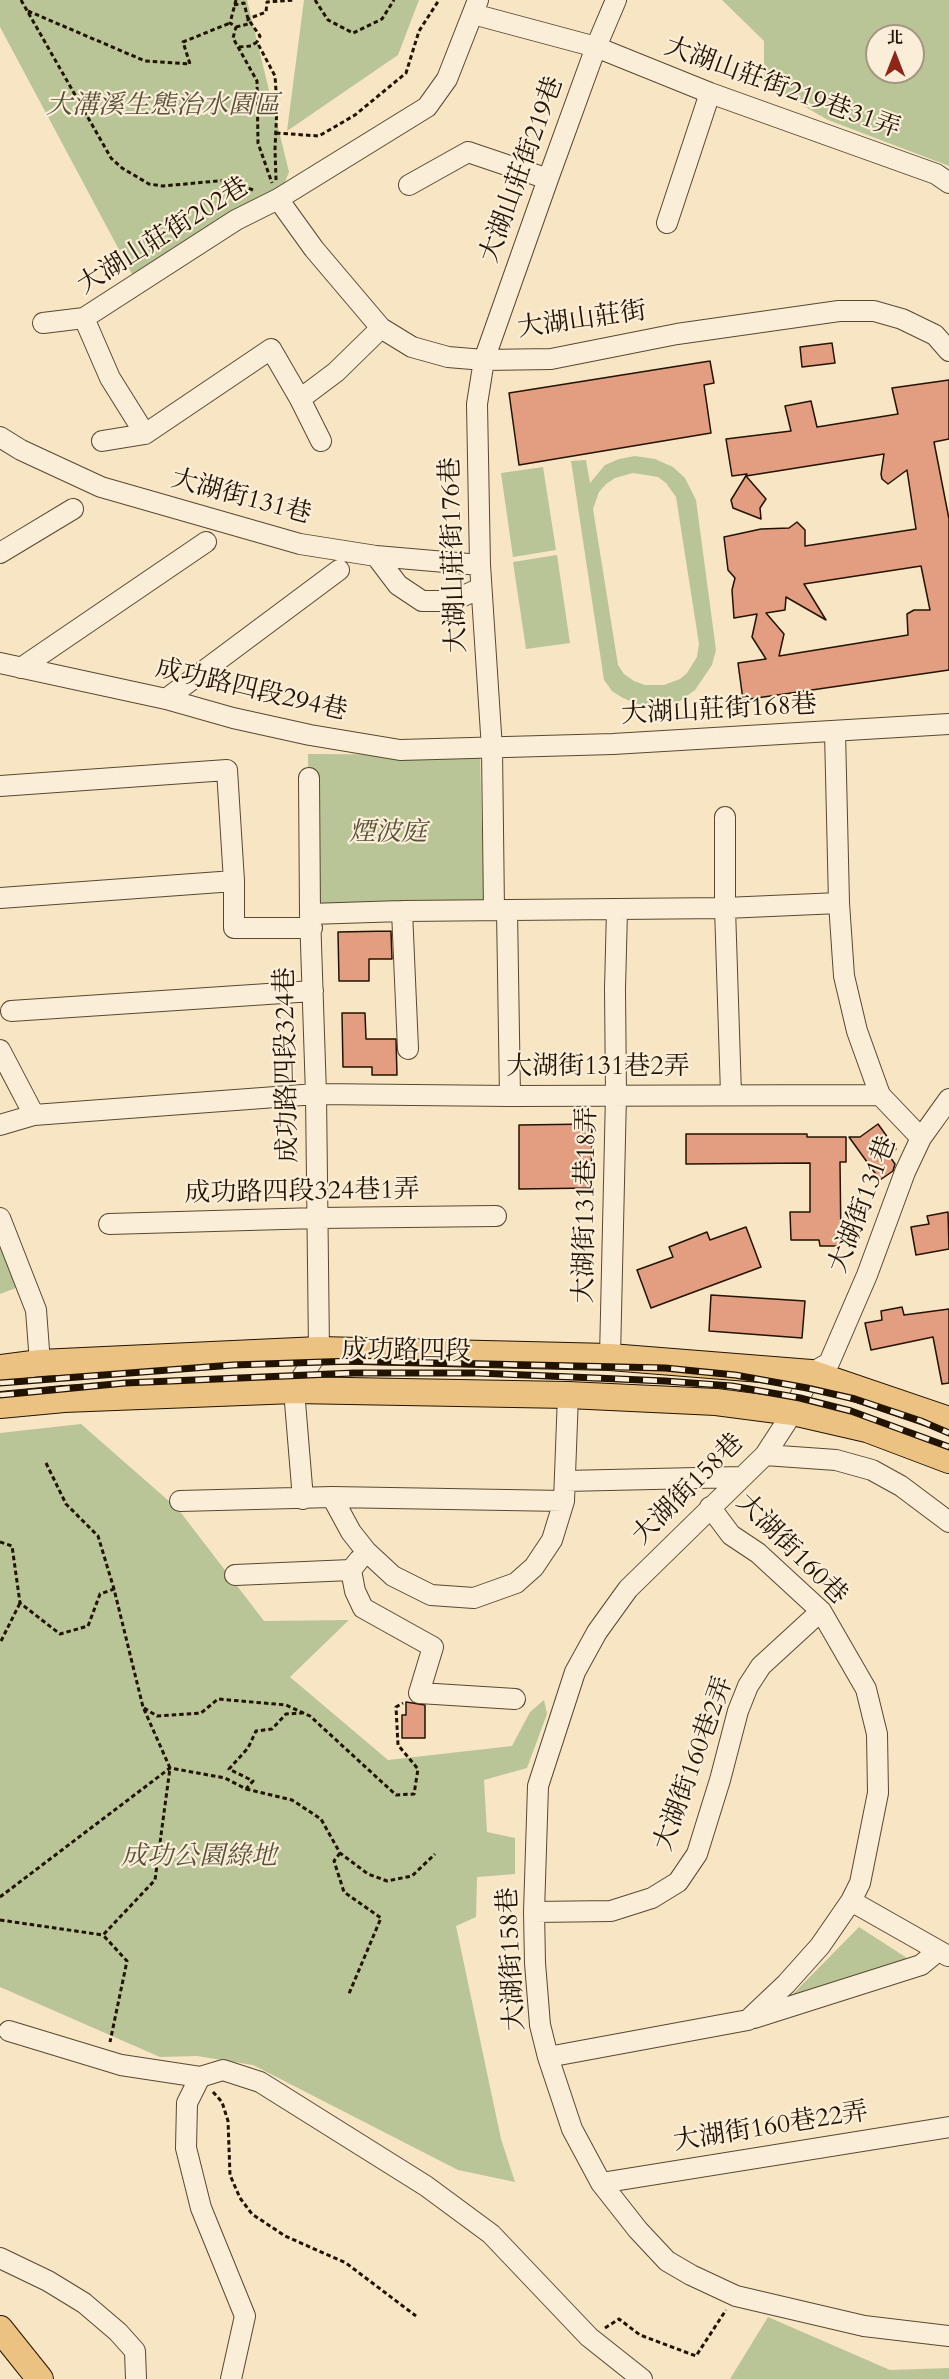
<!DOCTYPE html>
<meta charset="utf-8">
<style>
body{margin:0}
#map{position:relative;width:949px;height:2379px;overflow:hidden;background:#f8e5c4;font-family:Cardo,"Noto Serif TC",serif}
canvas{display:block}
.north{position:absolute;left:865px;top:24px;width:60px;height:60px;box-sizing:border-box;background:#faeed9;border:2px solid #a49683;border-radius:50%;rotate:0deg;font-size:16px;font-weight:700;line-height:24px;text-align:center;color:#221301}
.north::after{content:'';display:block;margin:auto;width:21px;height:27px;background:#8f2418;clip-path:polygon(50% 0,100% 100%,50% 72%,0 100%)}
</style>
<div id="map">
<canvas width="949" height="2379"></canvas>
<div class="north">北</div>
</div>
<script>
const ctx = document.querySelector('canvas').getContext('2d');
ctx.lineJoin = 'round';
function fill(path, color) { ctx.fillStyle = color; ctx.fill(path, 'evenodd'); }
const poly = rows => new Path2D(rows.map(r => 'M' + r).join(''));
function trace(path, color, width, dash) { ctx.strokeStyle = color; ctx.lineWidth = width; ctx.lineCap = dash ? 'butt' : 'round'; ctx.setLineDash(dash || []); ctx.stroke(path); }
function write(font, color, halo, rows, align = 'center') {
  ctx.font = font + ' Cardo,"Noto Serif TC",serif'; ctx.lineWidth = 4.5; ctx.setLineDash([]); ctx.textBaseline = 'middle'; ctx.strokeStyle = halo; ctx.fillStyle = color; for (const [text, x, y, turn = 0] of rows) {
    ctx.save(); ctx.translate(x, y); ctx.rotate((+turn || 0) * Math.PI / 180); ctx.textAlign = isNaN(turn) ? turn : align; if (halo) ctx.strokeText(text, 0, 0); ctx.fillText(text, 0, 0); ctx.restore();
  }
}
const green = poly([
 [0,0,247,0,289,172,278,199,132,274,0,27],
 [304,0,419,0,398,55,287,131],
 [722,0,949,0,949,166,828,120,764,83,764,41],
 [877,36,913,36,913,72,877,72],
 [635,456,655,459,673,467,685,478,696,500,716,650,712,665,695,690,680,701,655,705,637,704,623,698,612,691,604,680,571,461,586,460,590,483,605,465,619,459],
 [633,473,658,477,666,483,676,497,699,644,697,657,687,673,680,679,664,685,645,685,634,681,624,674,618,665,593,509,599,492,606,484,615,478],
 [543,467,556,550,513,557,501,473],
 [557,555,570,643,526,649,513,562],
 [308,754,480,755,484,910,310,914],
 [0,1240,21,1286,0,1294],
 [81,1424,178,1509,264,1621,349,1620,290,1677,388,1760,512,1746,530,1712,544,1700,547,1714,527,1768,484,1780,487,1832,515,1838,515,1874,477,1877,476,1917,456,1926,501,2139,515,2182,458,2170,253,2065,197,2056,160,2057,0,1987,0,1433],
 [859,1927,907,1958,893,1968,791,1996],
 [768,2317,890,2370,949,2368,949,2379,730,2379]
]);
const building = poly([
 [832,343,835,363,802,367,800,347,832,343],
 [710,361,714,383,704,385,711,433,519,465,509,393,710,361],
 [949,380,949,439,934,442,949,519,949,670,743,700,738,663,766,659,752,637,757,614,734,618,732,590,735,578,728,570,724,537,761,529,789,528,797,522,805,530,805,546,916,529,907,470,888,484,882,479,881,474,884,454,746,476,766,499,760,508,761,519,733,508,731,500,747,474,732,476,726,439,791,431,785,406,811,401,817,427,898,414,892,388,949,380],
 [921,566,930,610,914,610,907,614,908,635,779,656,784,634,766,613,785,610,786,597,826,620,804,584,921,566],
 [391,931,392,959,369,959,369,981,339,981,338,932,391,931],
 [342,1013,365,1013,366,1039,396,1039,397,1075,372,1075,372,1067,343,1067,342,1013],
 [592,1124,591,1188,519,1189,519,1125,592,1124],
 [878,1124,896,1149,888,1154,895,1164,893,1171,880,1180,849,1137,860,1137,878,1124],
 [686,1134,807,1134,807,1137,846,1137,846,1162,840,1162,841,1246,820,1246,819,1240,791,1240,790,1212,810,1212,810,1163,686,1164,686,1134],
 [948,1212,949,1249,916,1255,911,1227,929,1224,927,1216,948,1212],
 [746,1227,761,1267,651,1308,637,1270,673,1257,669,1247,707,1232,710,1240,746,1227],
 [711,1295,805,1301,802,1338,709,1331,711,1295],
 [902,1307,904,1315,949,1309,949,1383,942,1384,933,1337,871,1350,865,1323,882,1320,881,1311,902,1307],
 [406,1702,425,1705,425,1738,402,1738,402,1715,406,1715,406,1702]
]);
const path = poly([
 [21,0,111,158,122,168,149,184,163,186,228,180,253,190],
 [236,0,230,23,236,27,233,38,257,81,258,143,272,183],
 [315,0,328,20,353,33,382,19,394,0],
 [234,5,244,3,248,19,260,36,257,42],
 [28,11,145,61,190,64,183,42,230,23],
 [236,27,248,24,248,19,266,12,267,2,294,0],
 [239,47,251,46,257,42,275,76,277,106,275,149,276,180],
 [276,133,319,136,355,115,406,73,419,31,439,0],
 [46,1463,66,1504,98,1536,114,1589,143,1707,170,1768,155,1880,103,1935,127,1961,110,2042],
 [0,1542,12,1546,20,1603,60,1634,88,1626,100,1594,114,1589],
 [1,1641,20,1603],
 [144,1708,157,1716,201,1713,218,1699,286,1705,310,1716,396,1795,414,1794,418,1769,398,1745,396,1707,403,1703],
 [246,1789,292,1800,321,1819,340,1853,368,1874,387,1881,412,1876,435,1854],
 [340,1853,334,1861,344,1892,381,1918,348,1996],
 [0,1897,170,1768,225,1778,246,1789,253,1781,229,1769,248,1748,256,1731,272,1729,286,1714,302,1713],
 [0,1920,103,1935],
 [213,2092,222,2102,228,2121,230,2175,240,2198,252,2214,285,2236,346,2263,416,2316],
 [605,2328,619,2319,640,2335,696,2356,726,2310]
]);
const minor = poly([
 [473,14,596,47,710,93,936,174,949,183],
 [409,185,468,152,548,179],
 [278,199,314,249,381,328,412,347,448,357,484,360,551,359,677,334,839,311,874,311,902,319,935,335,949,351],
 [667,223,710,93],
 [84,318,110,378,145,434],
 [43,323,84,318,236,220,278,199,427,107,447,79,478,0],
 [300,399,336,372,381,328],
 [0,437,21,450,101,487,300,544,376,556,480,565],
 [102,441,145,434,271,349,300,399,321,441],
 [0,553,73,509],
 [376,556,398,585,422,601,452,601,481,588],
 [0,663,166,699,233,718,310,735,400,750,613,744,949,724],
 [21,668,206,542],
 [166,699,339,570],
 [835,732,839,903,844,976,857,1031,880,1095,921,1138],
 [0,786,227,770,234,881,234,928,312,928],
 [725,817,725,908,731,1094],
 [0,898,234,881],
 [494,910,492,749,480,565,477,404,484,360,548,179,596,47,616,0],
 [402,911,408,1049],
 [507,911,510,1096],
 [310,914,402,911,725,908,839,903],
 [11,1011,313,991],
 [0,1050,34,1115],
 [949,1099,921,1138,905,1172,867,1275,829,1363,811,1373,793,1412,765,1455,628,1589,597,1632,575,1672,538,1786,534,1912,535,1963,540,2025,548,2057,572,2129,601,2183,638,2230,667,2261,691,2275,736,2296,864,2326,949,2336],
 [0,1125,34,1115,316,1094,510,1096,880,1095],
 [0,1218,36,1310,40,1363],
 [109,1224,318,1218,496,1216],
 [610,1357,616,1095,615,989,617,910],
 [765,1455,836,1460,872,1470,901,1486,949,1522],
 [565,1481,741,1477],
 [332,1497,351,1532,366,1551,393,1576,431,1595,474,1598,516,1583,534,1567,552,1540,564,1501,568,1395],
 [303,1499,294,1390,319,1350,316,1094,310,914,309,778],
 [180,1501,332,1497,564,1501],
 [351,1570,355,1591,363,1608,433,1647,419,1693,515,1699],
 [235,1575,351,1570,359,1560],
 [851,1901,948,1956],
 [534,1912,611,1911,652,1898,678,1882,697,1854,720,1780,738,1711,748,1686,761,1666,821,1611],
 [754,2018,921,1965,938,1951],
 [9,2031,121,2065,200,2077,223,2070,260,2082,426,2186,491,2234,589,2337,642,2379],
 [548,2057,748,2020,786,1984,820,1946,851,1901,860,1883,878,1793,877,1734,866,1689,821,1611,758,1553,731,1535,710,1507],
 [200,2077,187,2103,186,2148,201,2208,245,2316,231,2379],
 [601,2183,949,2127],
 [0,2258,48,2281,84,2303,118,2332,135,2351,136,2379]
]);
const major = poly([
 [0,1368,40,1363,319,1350,610,1357,811,1373,949,1420],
 [0,1405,64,1399,294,1390,568,1395,716,1402,793,1412,867,1429,949,1460],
 [0,2329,40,2379]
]);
const rail = poly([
 [0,1383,233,1365,354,1361,665,1368,735,1375,807,1388,855,1399,921,1421,949,1433],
 [0,1395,125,1383,354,1373,478,1373,665,1381,732,1386,800,1398,851,1411,949,1447]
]);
const streetNames = [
 ["大湖山莊街219巷31弄",782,89,20],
 ["大湖山莊街219巷",523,170,-70],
 ["大湖山莊街202巷",164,237,-32],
 ["大湖山莊街",582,321,-8],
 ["大湖街131巷",241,498,15],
 ["大湖山莊街176巷",455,555,-92],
 ["成功路四段294巷",251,691,13],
 ["大湖山莊街168巷",719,711,-3],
 ["成功路四段324巷",288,1065,-91],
 ["大湖街131巷2弄",598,1068],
 ["成功路四段324巷1弄",302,1193,-1],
 ["大湖街131巷18弄",587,1205,-89],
 ["大湖街131巷",864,1205,-69],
 ["成功路四段",406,1352,1],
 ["大湖街158巷",689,1490,-45],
 ["大湖街160巷",791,1550,45],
 ["大湖街160巷2弄",695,1764,-70],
 ["大湖街158巷",513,1959,-93],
 ["大湖街160巷22弄",771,2128,-9]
];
const parkNames = [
 ["大溝溪生態治水園區",163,107],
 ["煙波庭",388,834],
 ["成功公園綠地",199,1858]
];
fill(green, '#b9c597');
fill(building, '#e39d81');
trace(building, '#221301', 1.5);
trace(minor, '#584832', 22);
trace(major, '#221301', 28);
trace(path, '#221301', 3, [4.5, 3]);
trace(minor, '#faeed9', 20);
trace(major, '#ecc282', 26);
trace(rail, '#221301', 7);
trace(rail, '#faeed9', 4.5, [14]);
write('26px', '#221301', '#faeed9', streetNames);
write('italic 26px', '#575136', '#faeed9', parkNames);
</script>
